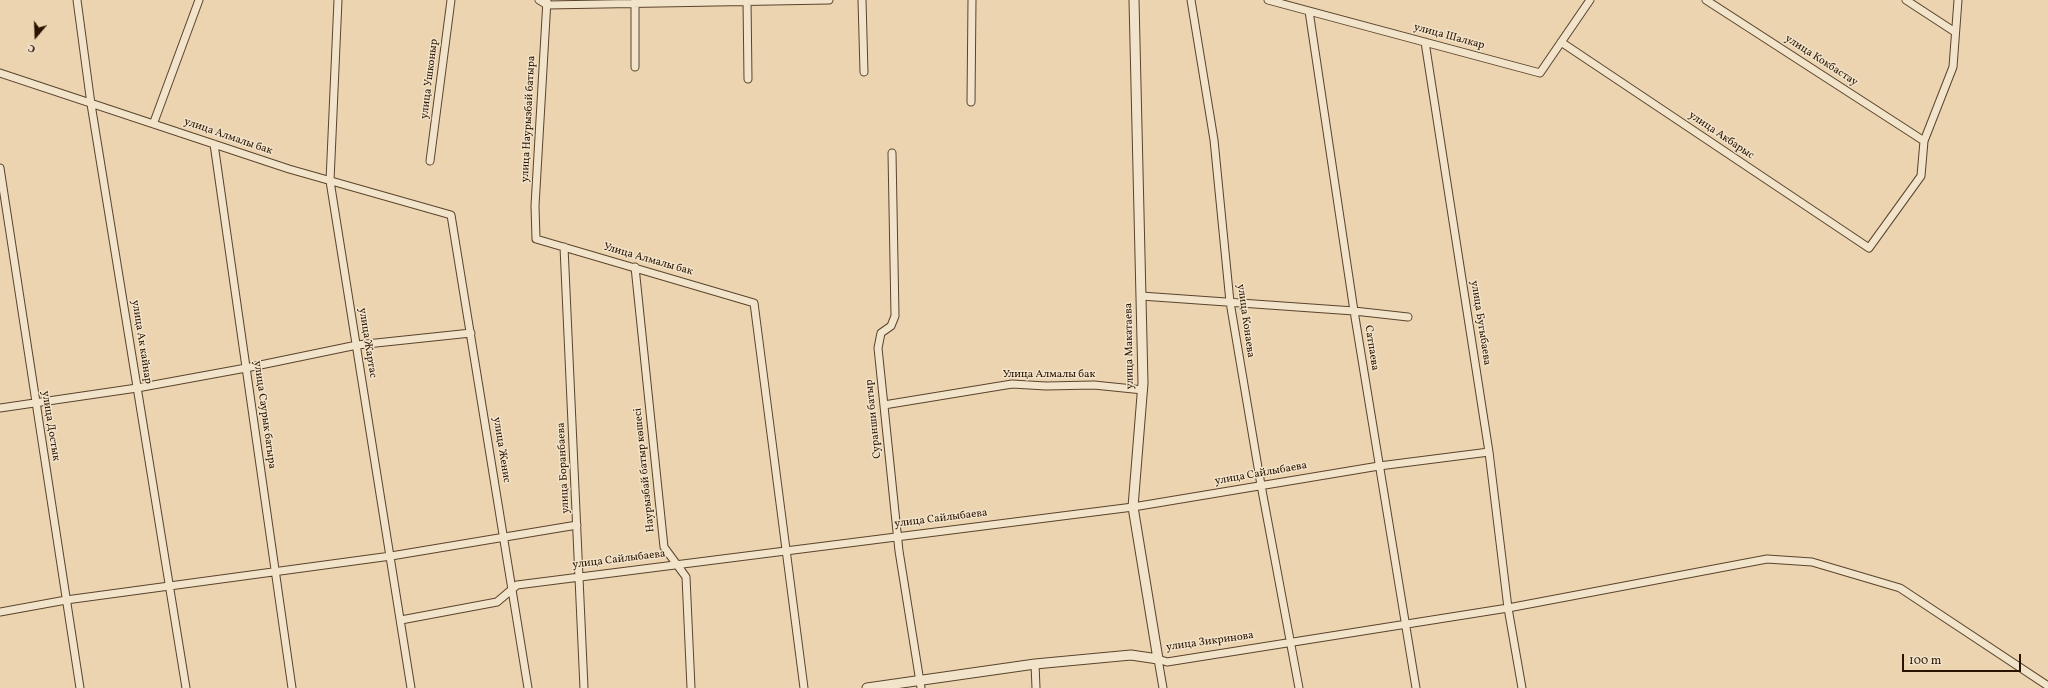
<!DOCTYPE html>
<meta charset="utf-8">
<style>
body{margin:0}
#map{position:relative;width:2048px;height:688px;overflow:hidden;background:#ebd4af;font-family:Vollkorn,serif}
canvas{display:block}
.north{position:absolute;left:16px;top:16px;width:40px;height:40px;-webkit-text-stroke:3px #f2e3cb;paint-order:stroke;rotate:199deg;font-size:11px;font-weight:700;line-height:16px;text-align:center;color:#2a1401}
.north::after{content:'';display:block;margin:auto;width:14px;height:18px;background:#2a1401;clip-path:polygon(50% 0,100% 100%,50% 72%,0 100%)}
.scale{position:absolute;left:1902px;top:654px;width:119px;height:18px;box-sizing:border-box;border:2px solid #2a1401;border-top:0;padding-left:5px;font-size:12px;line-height:14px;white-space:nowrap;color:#2a1401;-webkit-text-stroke:3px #f2e3cb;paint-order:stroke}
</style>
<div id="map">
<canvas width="2048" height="688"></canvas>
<div class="north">С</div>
<div class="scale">100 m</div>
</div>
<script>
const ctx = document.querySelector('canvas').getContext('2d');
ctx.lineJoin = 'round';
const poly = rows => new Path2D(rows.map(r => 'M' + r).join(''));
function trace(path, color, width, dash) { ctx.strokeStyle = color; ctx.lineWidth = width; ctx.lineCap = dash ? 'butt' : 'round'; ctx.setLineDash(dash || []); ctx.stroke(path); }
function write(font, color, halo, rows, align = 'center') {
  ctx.font = font + ' Vollkorn,serif'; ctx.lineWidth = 3; ctx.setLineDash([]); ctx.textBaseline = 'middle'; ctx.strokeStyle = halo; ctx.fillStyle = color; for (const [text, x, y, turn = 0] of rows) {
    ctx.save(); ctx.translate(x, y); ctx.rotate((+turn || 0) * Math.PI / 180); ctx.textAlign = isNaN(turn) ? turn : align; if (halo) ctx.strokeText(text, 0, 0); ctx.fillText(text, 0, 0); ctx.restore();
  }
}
const minor = poly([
 [77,0,91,104,186,688],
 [338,0,330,181,411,688],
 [539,0,547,5,829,0],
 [547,0,535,206,536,239,754,303,804,688],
 [635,0,635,67],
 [747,0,748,79],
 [862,0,864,72],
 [1191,0,1214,140,1230,302,1261,485,1299,688],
 [1268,0,1540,73,1590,0],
 [1706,0,1924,141],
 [1906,0,1955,32],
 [1309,11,1354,311,1416,688],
 [1425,42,1489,452,1508,608,1522,688],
 [1561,42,1869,248,1921,176,1924,141,1953,67,1958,0],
 [0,73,289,169,451,215,528,688],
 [971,102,972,0],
 [154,122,199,0],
 [214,144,292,688],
 [892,153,895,316,891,326,881,333,878,348,899,551,921,688],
 [430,161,451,0],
 [0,168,80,688],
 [564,247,584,688],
 [635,267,664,547,686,577,691,688],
 [1141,296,1354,311,1408,317],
 [884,405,1012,384,1046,386,1094,385,1143,390],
 [0,408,137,388,246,368,357,345,471,333],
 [0,612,66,600,391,556,577,525],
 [401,620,497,602,517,585,1133,507,1379,466,1489,452],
 [1035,664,1036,688],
 [1163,688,1158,659,1167,662,1508,608,1767,559,1812,562,1900,588,2048,686]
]);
const tertiary = poly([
 [867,688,1035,664,1131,655,1158,659,1133,507,1143,383,1134,0]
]);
const streetNames = [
 ["улица Шалкар",1449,37,15],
 ["улица Кокбастау",1821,61,33],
 ["улица Ушконыр",430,79,-83],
 ["улица Наурызбай батыра",529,119,-87],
 ["улица Акбарыс",1721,136,34],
 ["улица Алмалы бак",228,137,19],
 ["Улица Алмалы бак",648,260,16],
 ["улица Конаева",1245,321,82],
 ["улица Бугыбаева",1480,323,81],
 ["улица Ак кайнар",141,342,81],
 ["улица Жартас",367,343,81],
 ["улица Макатаева",1130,346,-91],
 ["Сатпаева",1371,348,81],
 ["Улица Алмалы бак",1049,375],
 ["улица Саурык батыра",264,415,82],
 ["Суранши батыр",874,419,-96],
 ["улица Достык",50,426,81],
 ["улица Женис",501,450,81],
 ["улица Боранбаева",564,468,-93],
 ["Наурызбай батыр көшесі",645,470,-96],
 ["улица Сайлыбаева",1261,474,-10],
 ["улица Сайлыбаева",941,519,-7],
 ["улица Сайлыбаева",619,560,-7],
 ["улица Зикринова",1210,642,-8]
];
trace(minor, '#5a442c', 9);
trace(tertiary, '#5a442c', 11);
trace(minor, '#f2e3cb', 7);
trace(tertiary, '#f2e3cb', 9);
write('11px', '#2a1401', '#f2e3cb', streetNames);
</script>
